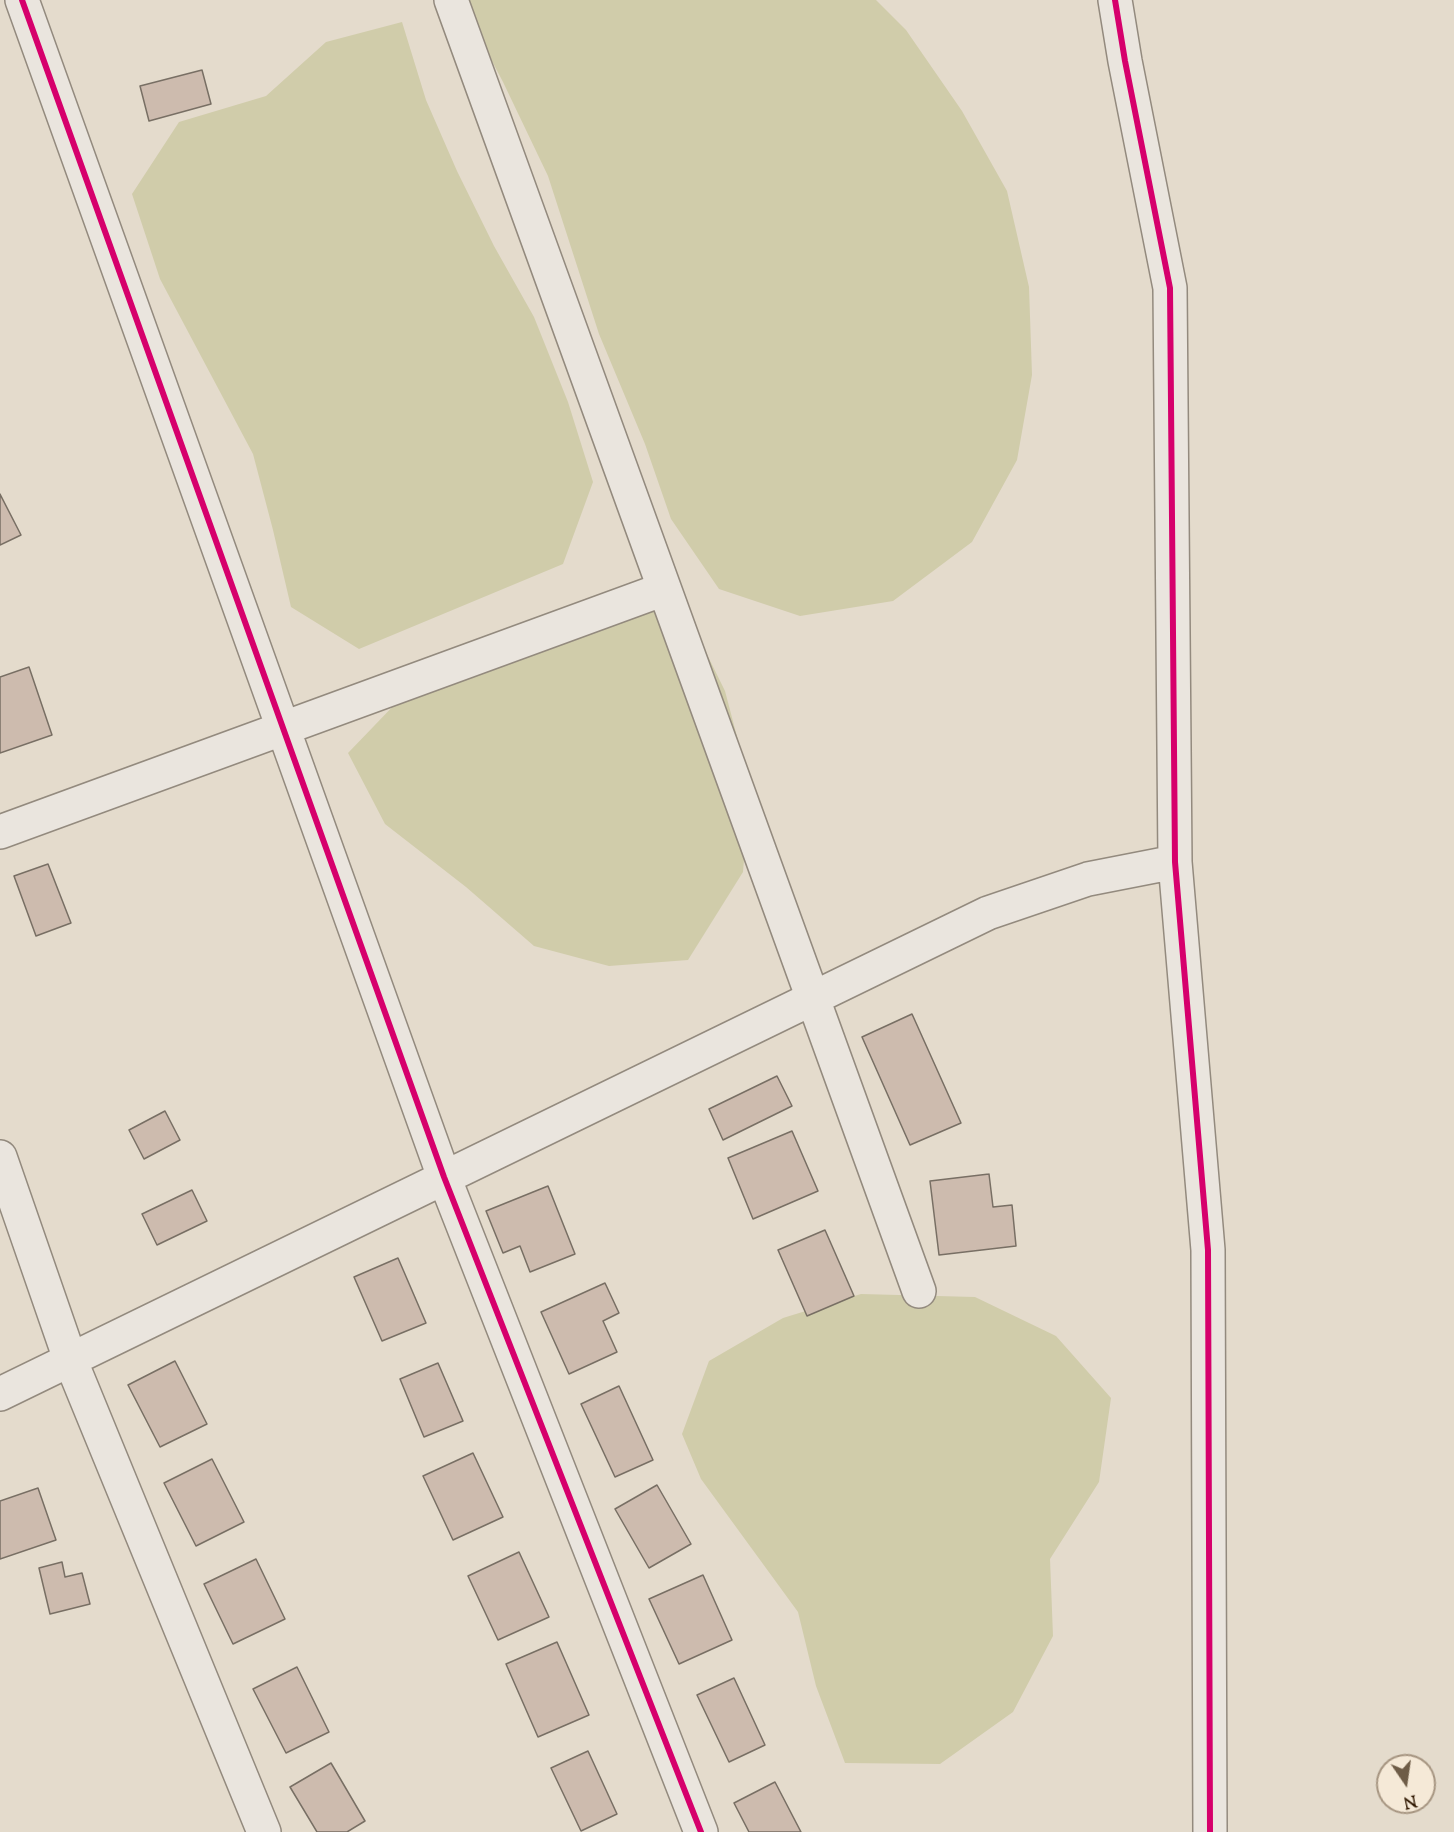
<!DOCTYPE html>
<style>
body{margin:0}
#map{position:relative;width:1454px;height:1832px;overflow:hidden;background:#e4dbcc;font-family:"Sorts Mill Goudy",serif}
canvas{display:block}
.north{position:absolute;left:1376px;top:1754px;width:60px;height:60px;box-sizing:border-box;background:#f5e9d7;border:2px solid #a69581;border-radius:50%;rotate:167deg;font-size:16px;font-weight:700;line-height:24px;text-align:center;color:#2f1700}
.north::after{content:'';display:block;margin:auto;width:21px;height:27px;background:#6e5c47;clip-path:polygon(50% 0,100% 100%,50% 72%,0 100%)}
</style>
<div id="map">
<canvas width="1454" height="1832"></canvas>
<div class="north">N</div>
</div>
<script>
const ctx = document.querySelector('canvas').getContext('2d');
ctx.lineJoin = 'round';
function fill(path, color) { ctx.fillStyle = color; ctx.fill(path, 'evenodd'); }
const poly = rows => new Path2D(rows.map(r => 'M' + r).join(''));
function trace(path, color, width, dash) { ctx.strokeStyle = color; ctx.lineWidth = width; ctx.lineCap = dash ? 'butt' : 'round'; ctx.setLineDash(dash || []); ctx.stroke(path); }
const green = poly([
 [460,0,876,0,906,30,962,111,1007,191,1029,287,1032,375,1017,460,972,542,893,601,800,616,719,589,671,519,645,444,599,334,548,176,503,82],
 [402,22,426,100,457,171,494,246,534,317,568,402,593,482,563,564,359,649,291,607,273,530,253,454,160,279,132,194,179,122,266,96,326,42],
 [619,594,692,624,725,691,750,786,743,872,688,960,609,966,534,946,466,887,385,824,348,753,399,700,472,677,551,639],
 [861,1294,975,1297,1056,1336,1111,1398,1099,1482,1050,1559,1053,1636,1013,1712,940,1764,845,1763,816,1686,798,1612,701,1479,682,1434,709,1361,783,1318]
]);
const building = poly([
 [202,70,211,104,149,121,140,86,202,70],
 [0,494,21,535,0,545,0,494],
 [29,667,52,735,0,753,0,677,29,667],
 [48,864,71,923,36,936,14,876,48,864],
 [912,1014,961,1123,910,1145,862,1037,912,1014],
 [777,1076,792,1106,723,1140,709,1109,777,1076],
 [165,1111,180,1140,144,1159,129,1130,165,1111],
 [792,1131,818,1191,753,1219,728,1158,792,1131],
 [989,1174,993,1207,1012,1205,1016,1246,939,1255,930,1181,989,1174],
 [548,1186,575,1254,530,1272,520,1246,503,1253,486,1211,548,1186],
 [192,1190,207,1221,157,1245,142,1214,192,1190],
 [825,1230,854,1296,807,1316,778,1250,825,1230],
 [398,1258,426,1323,382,1341,354,1277,398,1258],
 [605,1283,619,1313,603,1321,617,1352,569,1374,541,1312,605,1283],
 [175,1361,207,1424,160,1447,128,1385,175,1361],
 [438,1363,463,1421,424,1437,400,1379,438,1363],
 [619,1386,653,1460,615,1477,581,1404,619,1386],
 [473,1453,503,1517,453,1540,423,1476,473,1453],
 [212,1459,244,1522,196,1546,164,1483,212,1459],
 [657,1485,691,1544,649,1568,615,1509,657,1485],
 [38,1488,56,1540,0,1559,0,1501,38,1488],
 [519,1552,549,1617,498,1640,468,1576,519,1552],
 [256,1559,285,1619,233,1644,204,1584,256,1559],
 [62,1562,65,1577,82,1573,90,1604,50,1614,39,1568,62,1562],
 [703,1575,732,1640,679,1664,649,1599,703,1575],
 [557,1642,589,1715,538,1737,506,1664,557,1642],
 [297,1667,329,1732,286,1753,253,1689,297,1667],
 [734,1678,765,1745,729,1762,697,1695,734,1678],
 [588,1751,617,1814,581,1831,551,1768,588,1751],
 [331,1763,365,1821,347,1832,317,1832,290,1787,331,1763],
 [775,1782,801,1832,749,1832,734,1803,775,1782]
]);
const street = poly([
 [22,0,444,1177,701,1832],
 [451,0,919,1291],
 [1115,0,1125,61,1170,288,1175,862,1208,1250,1210,1832],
 [0,832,664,589],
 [0,1157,70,1359,264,1832],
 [0,1394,988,913,1088,879,1175,862]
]);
const cycleway = poly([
 [22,0,444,1177,701,1832],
 [1115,0,1125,61,1170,288,1175,862,1208,1250,1210,1832]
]);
fill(green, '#d0ccaa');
fill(building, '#cdbbae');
trace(building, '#786f64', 1.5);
trace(street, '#938a7e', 36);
trace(street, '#eae5de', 33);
trace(cycleway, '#d6006c', 6);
</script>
